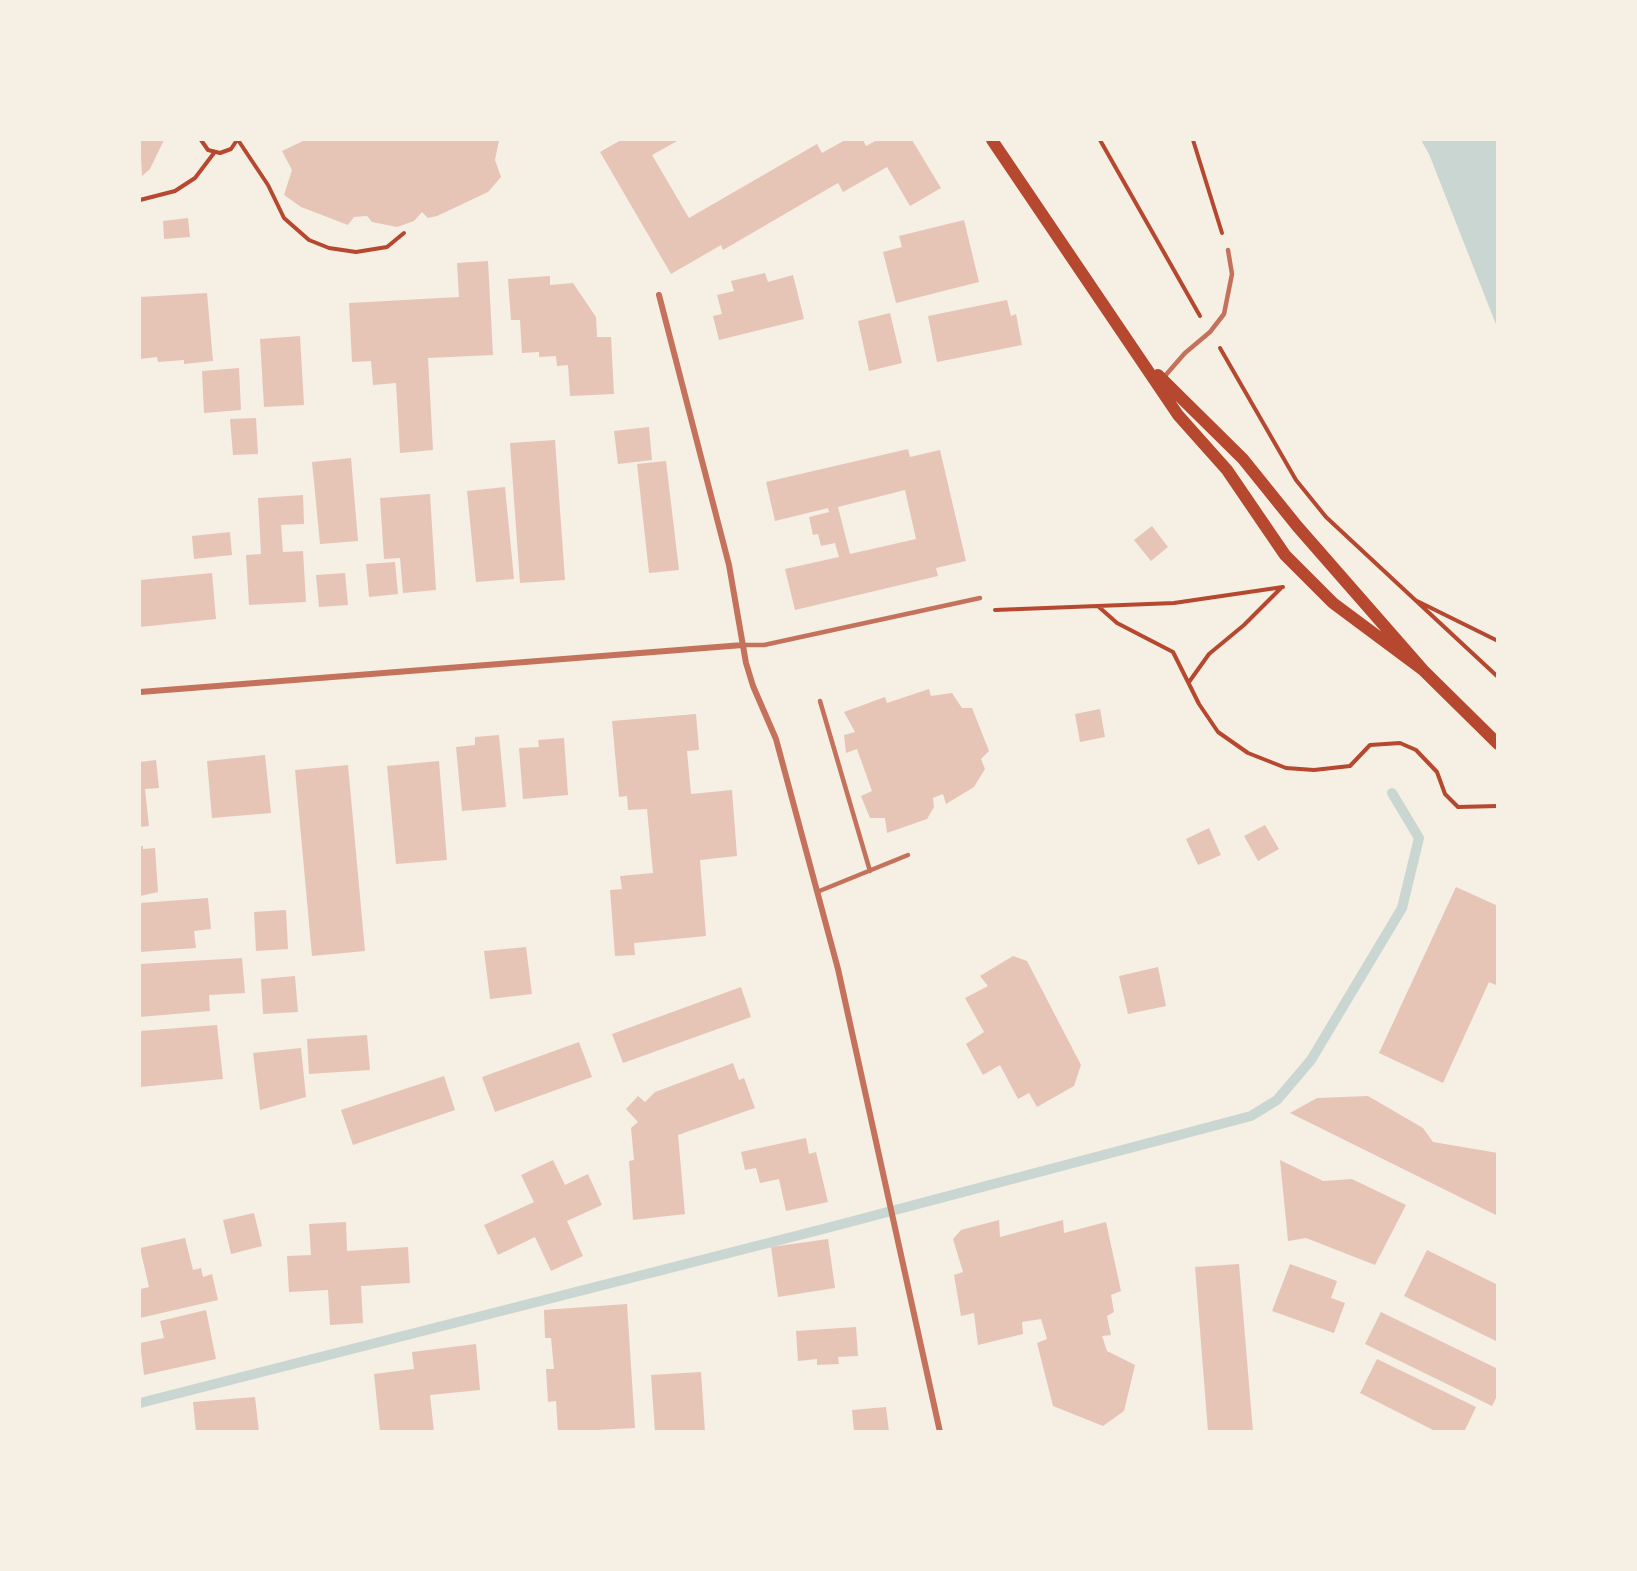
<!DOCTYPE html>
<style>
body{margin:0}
#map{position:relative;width:1637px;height:1571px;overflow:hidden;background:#f6efe4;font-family:Figtree,sans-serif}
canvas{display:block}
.frame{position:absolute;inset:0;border:141px solid #f6efe4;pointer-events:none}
</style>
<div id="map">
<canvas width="1637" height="1571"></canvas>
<div class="frame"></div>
</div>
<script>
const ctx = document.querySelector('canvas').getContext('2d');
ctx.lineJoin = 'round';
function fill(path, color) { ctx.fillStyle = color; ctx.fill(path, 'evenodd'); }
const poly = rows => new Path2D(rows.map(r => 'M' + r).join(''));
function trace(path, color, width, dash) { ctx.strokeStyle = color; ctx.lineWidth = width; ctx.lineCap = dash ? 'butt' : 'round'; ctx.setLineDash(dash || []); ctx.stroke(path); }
const water = poly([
 [1421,140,1497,140,1497,327,1429,154]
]);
const stream = poly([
 [140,1403,827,1228,1251,1116,1277,1100,1311,1060,1402,908,1419,838,1392,793]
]);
const building = poly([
 [140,140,164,140,150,169,142,176],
 [305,140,499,140,495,160,501,177,488,192,437,216,428,218,422,212,414,221,397,227,372,222,367,216,354,217,348,225,301,207,284,195,292,170,282,151],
 [621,140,679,140,652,155,689,218,817,144,822,153,845,140,863,140,866,146,877,140,912,140,941,188,910,206,887,167,843,192,838,183,723,250,721,245,671,274,600,152],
 [188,218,190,237,164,239,163,221],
 [964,220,979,282,896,303,883,252,902,247,899,236],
 [488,261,493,355,428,358,433,450,400,453,396,383,373,385,371,361,352,362,349,303,459,297,457,263],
 [765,273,768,282,793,275,804,319,719,340,713,316,722,314,717,295,734,291,731,281],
 [550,276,550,285,573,283,596,317,597,337,611,337,614,394,570,396,568,365,557,366,556,356,539,357,539,352,522,353,520,320,511,320,508,279],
 [207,293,213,361,184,364,184,360,158,362,157,357,140,359,140,297],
 [1007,300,1011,316,1016,314,1022,345,937,362,928,316],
 [890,313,902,363,869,371,858,321],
 [300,336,304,405,264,407,260,339],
 [239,368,241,410,204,413,202,371],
 [256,418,258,454,233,455,230,419],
 [649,427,652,460,618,464,614,431],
 [555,440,565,580,520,583,510,443],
 [908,449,910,457,940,450,966,561,936,568,938,576,795,610,785,569,839,557,835,543,821,546,818,534,813,535,809,517,829,512,828,508,775,521,766,482],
 [905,490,916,539,850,554,838,507],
 [351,458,358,541,320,544,312,462],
 [666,461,679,570,649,573,637,464],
 [505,487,514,579,476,582,467,491],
 [430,494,436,590,403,593,400,558,384,559,380,498],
 [303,495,304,524,281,525,283,552,303,551,306,602,249,605,246,555,261,554,258,498],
 [1152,526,1168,547,1151,561,1134,540],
 [230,532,232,555,194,559,192,536],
 [395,562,398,594,369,597,366,564],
 [212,573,216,619,140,627,140,580],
 [345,573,348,605,319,607,316,575],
 [929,689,931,696,952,693,962,708,972,708,989,751,981,759,985,769,974,787,946,804,943,794,933,798,934,807,927,819,887,833,885,818,870,818,861,796,872,791,857,749,846,753,844,735,855,732,844,712,885,697,887,703],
 [1100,709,1105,737,1080,742,1075,714],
 [696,714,699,750,687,751,691,794,732,790,737,856,700,860,706,936,634,943,635,955,615,956,610,890,622,889,620,876,653,873,647,809,628,810,627,796,619,797,612,721],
 [499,735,506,807,462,811,456,747,475,745,475,737],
 [564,738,568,795,523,799,519,748,539,747,538,740],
 [265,755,271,813,212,818,207,761],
 [156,760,159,788,145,789,149,826,140,827,140,762],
 [439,761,447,860,396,864,387,766],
 [348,765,365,951,312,956,295,770],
 [1265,825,1279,849,1258,861,1244,836],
 [1209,828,1221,855,1198,865,1186,839],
 [140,846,143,846,143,849,155,848,158,892,140,896],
 [1456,887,1498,906,1498,986,1489,982,1443,1083,1379,1053],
 [208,898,211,929,194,931,196,948,140,952,140,903],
 [286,910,288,949,256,951,254,912],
 [526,947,532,994,490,999,484,951],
 [1013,956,1027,961,1081,1065,1074,1086,1037,1107,1029,1093,1018,1099,1000,1065,983,1075,966,1044,984,1032,965,998,988,986,980,976],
 [242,958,245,993,209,995,210,1011,140,1017,140,964],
 [1158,967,1166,1006,1128,1014,1119,976],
 [295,976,298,1012,263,1014,261,979],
 [741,987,751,1017,623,1063,612,1034],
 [217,1025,223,1079,140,1087,140,1031],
 [367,1035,370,1070,309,1074,307,1039],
 [579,1042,592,1077,495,1112,482,1077],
 [301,1048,306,1097,260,1110,253,1053],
 [733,1063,739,1080,744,1078,755,1108,678,1135,685,1214,633,1220,629,1161,634,1160,631,1128,638,1122,626,1109,638,1096,645,1102,655,1092],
 [444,1076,455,1110,353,1145,341,1110],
 [1368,1096,1423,1128,1433,1142,1498,1153,1498,1216,1290,1113,1317,1098],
 [806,1138,809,1154,816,1152,828,1202,786,1211,779,1179,760,1183,756,1168,745,1170,741,1152],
 [553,1160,565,1185,588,1174,602,1205,567,1221,583,1256,551,1271,535,1237,498,1255,484,1225,534,1202,521,1175],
 [1280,1160,1323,1181,1352,1179,1406,1205,1375,1265,1306,1238,1288,1241],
 [254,1213,262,1246,231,1254,223,1220],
 [999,1220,1000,1237,1063,1220,1064,1233,1106,1222,1121,1291,1111,1295,1114,1312,1107,1316,1111,1335,1102,1336,1107,1351,1135,1365,1124,1411,1103,1426,1053,1406,1037,1343,1047,1339,1041,1319,1022,1322,1023,1334,978,1345,974,1313,961,1316,954,1275,963,1272,953,1239,961,1230],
 [346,1222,347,1251,408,1247,410,1283,361,1286,363,1323,330,1325,328,1290,289,1292,287,1256,311,1255,309,1224],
 [185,1238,193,1270,201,1268,203,1277,212,1274,218,1300,140,1318,140,1289,149,1287,140,1248],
 [828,1239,835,1288,778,1297,771,1247],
 [1427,1250,1498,1285,1498,1342,1404,1296],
 [1239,1264,1253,1432,1208,1432,1195,1267],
 [1290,1264,1337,1281,1331,1298,1345,1303,1334,1333,1272,1311],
 [627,1304,635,1428,558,1432,556,1401,548,1402,546,1369,554,1369,551,1338,545,1338,544,1310],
 [206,1310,216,1359,144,1375,140,1343,164,1338,160,1321],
 [1381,1312,1498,1369,1498,1394,1492,1406,1365,1344],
 [856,1327,858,1356,838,1357,839,1364,817,1365,817,1359,798,1361,796,1331],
 [476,1344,480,1390,430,1395,434,1432,380,1432,374,1374,414,1369,412,1352],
 [1377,1359,1476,1407,1464,1432,1437,1432,1360,1393],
 [701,1372,705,1432,655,1432,651,1375],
 [255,1397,259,1432,196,1432,193,1402],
 [886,1407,889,1432,854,1432,852,1410]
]);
const path = poly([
 [201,140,208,150,220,153,231,149,237,140],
 [238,140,268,185,284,218,309,240,329,248,356,252,387,247,404,233],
 [1100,140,1200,316],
 [1193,140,1222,233],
 [140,200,175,191,195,178,214,153],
 [1220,348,1296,480,1326,517,1498,677],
 [1417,601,1498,641],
 [1099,607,1117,623,1173,652,1199,704,1218,732,1248,753,1286,768,1314,770,1350,766,1370,745,1400,743,1416,750,1437,772,1445,794,1458,807,1498,806],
 [995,610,1174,603,1283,587],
 [1189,682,1209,654,1244,625,1282,587]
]);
const service = poly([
 [1164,377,1185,353,1210,332,1224,314,1232,274,1228,250],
 [743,645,764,645,980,598],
 [820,701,870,871],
 [817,892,908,855]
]);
const minor = poly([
 [659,295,729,565,746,663,753,686,776,739,838,969,940,1432],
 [140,692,743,645]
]);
const secondary = poly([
 [992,140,1178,415,1227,470,1285,555,1333,603,1423,670],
 [1158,375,1243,459,1297,526,1423,670,1498,744]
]);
fill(water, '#c9d6d2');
trace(stream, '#c9d6d2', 10);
fill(building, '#e6c5b7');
trace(path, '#b5482f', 4);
trace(service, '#c5725c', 4.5);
trace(minor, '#c5725c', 6);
trace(secondary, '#b5482f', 12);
</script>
